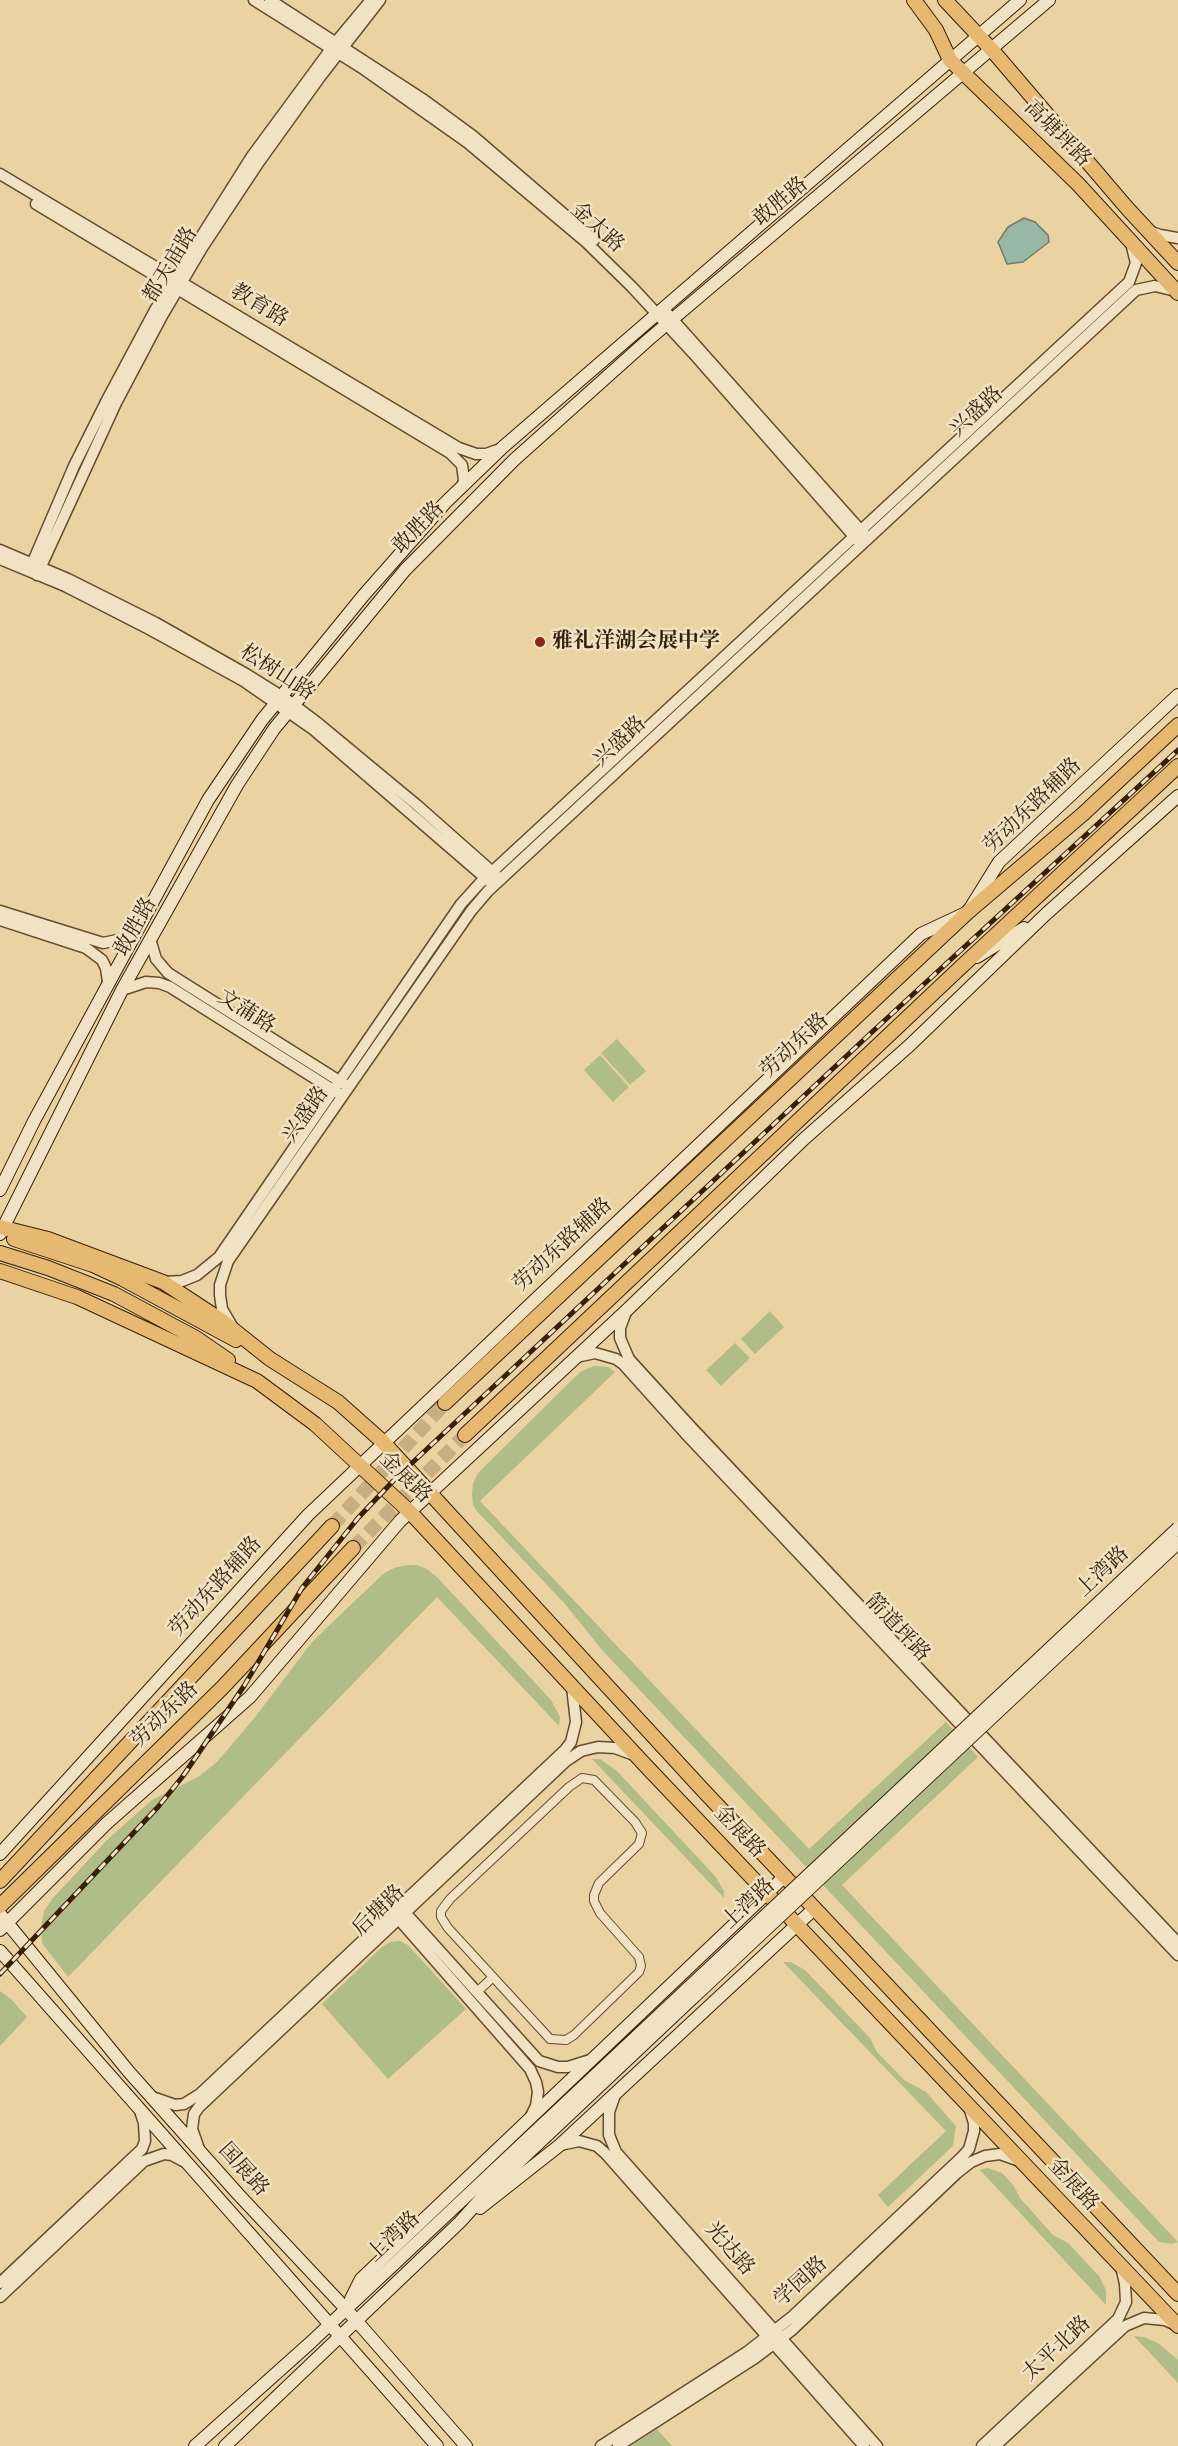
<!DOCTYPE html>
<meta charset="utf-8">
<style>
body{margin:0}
canvas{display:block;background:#ead2a2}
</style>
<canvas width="1178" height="2446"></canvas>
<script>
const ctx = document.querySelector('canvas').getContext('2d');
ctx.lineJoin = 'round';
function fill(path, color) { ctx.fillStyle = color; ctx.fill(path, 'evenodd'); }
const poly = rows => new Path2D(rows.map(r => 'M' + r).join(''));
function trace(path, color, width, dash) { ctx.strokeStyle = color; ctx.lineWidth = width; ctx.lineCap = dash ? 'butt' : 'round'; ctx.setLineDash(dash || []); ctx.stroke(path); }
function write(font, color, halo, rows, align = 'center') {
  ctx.font = font + ' "IM FELL Great Primer","Noto Serif SC",serif'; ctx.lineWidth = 5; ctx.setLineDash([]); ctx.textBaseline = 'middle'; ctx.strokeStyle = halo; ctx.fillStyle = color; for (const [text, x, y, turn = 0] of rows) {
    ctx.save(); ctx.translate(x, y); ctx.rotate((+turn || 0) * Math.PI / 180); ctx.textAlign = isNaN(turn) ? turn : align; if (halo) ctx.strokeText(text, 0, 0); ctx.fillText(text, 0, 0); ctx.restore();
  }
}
const green = poly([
 [617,1039,646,1071,630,1085,601,1053],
 [600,1055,629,1087,613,1102,584,1070],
 [770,1311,784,1327,755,1354,741,1339],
 [735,1343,750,1358,721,1386,706,1370],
 [594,1366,608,1367,615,1372,480,1501,809,1849,946,1722,978,1757,842,1885,1178,2242,1172,2244,1159,2242,603,1651,565,1604,476,1510,473,1505,472,1494,473,1483,478,1473,580,1372],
 [408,1565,417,1565,427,1569,437,1577,551,1700,560,1717,559,1726,437,1597,68,1977,42,1943,41,1927,44,1911,53,1898,107,1840,152,1800,198,1777,217,1762,256,1716,312,1642,383,1574,394,1568],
 [592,1759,600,1759,616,1770,715,1876,724,1891,724,1898],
 [400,1941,408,1945,466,2009,388,2079,322,2004,382,1947,390,1942],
 [783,1962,791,1962,805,1970,870,2038,877,2052,904,2080,926,2092,956,2126,953,2146,888,2207,878,2195,946,2131],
 [0,1991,11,1999,27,2017,0,2046],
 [988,2168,1002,2173,1014,2186,1020,2198,1053,2235,1068,2243,1099,2276,1106,2290,1106,2305,980,2170],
 [1134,2336,1144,2337,1158,2343,1178,2360,1178,2383],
 [657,2429,672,2446,631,2446]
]);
const water = poly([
 [1024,218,1035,222,1048,235,1049,242,1023,262,1007,264,998,242,1008,227,1024,218]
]);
const trunkTunnel = poly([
 [332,1526,445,1403],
 [353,1548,465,1435]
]);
const minor = poly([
 [477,1992,493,1977,550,2039,566,2040,574,2035,639,1972,641,1966,639,1957,600,1913,594,1901,594,1895,599,1883,639,1844,642,1833,635,1822,594,1780,582,1778,569,1787,450,1899,441,1911,441,1917,448,1928,493,1977]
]);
const tertiary = poly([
 [254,0,362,68,468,143,586,242,632,287,693,353,858,541],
 [270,0,424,100,473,136,594,240],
 [0,174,459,448,476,454,486,454,500,449],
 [36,204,450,453,462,465,464,480,462,487],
 [1149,231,1160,235,1178,238],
 [667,313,864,534],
 [0,550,68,579,156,623,246,674,286,699,319,724,418,806,496,875],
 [0,559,65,586,151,630,242,680,314,730,490,882],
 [29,571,74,466,108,398,155,310,252,156,336,42,371,0],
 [37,575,116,403,162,316,202,248,259,162,320,77,380,0],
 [0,911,103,943,122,939,136,931],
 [0,920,86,948,102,960,106,968,108,982],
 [151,942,156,959,168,973,344,1084],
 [122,990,146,982,159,983,170,987,338,1093],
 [163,1282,182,1281,197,1275,219,1257,461,904,480,883,1129,282,1136,263,1131,243],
 [626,1312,620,1328,620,1338,629,1359,691,1427,1178,1943],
 [232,1326,222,1309,220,1295,220,1285,228,1261,471,911,488,891,1136,290,1155,286,1176,291],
 [576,1357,595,1353,616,1359,623,1364,685,1433,1178,1955],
 [402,1909,539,2061,558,2067,568,2067,590,2060],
 [395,1915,530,2069,536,2082,538,2092,536,2106,531,2116],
 [615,2095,609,2112,609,2135,616,2152,877,2446],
 [152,2097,175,2105,184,2104,200,2094,565,1750,571,1742,576,1722,572,1687],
 [560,2145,579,2141,597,2146,605,2153,864,2446],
 [199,2149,192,2129,194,2114,199,2107,566,1761,581,1751,598,1747,615,1748,634,1755],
 [0,2283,142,2149,145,2141,144,2123,140,2111],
 [0,2297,144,2161,164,2154,172,2155,183,2161],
 [601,2446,747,2352,793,2316,962,2157,969,2149,974,2131,974,2123,970,2110],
 [618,2446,755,2358,792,2330,957,2173,971,2162,985,2156,1000,2154,1020,2161],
 [982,2446,1118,2319,1126,2302,1125,2284,1121,2266],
 [995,2446,1125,2326,1144,2318,1165,2320,1176,2325]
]);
const secondary = poly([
 [977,957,1024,928],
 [0,1190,34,1121,208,800,262,720,363,596,445,503,503,447,1020,0],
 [0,1234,122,990,237,785,274,729,405,570,514,460,648,340,1049,0],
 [0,1854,308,1515,921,934,968,912,999,862,1178,695],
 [0,1914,129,2072,238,2194,346,2309,466,2446],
 [0,1930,107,1823,250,1697,400,1521,627,1310,804,1139,910,1045,1046,914,1178,796],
 [0,1951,437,2446],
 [480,2208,560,2145,815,1908],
 [351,2299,361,2279,785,1876],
 [195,2446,309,2344,689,1987],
 [225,2446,460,2222,487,2192,697,1994]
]);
const primary = poly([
 [914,0,936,30,950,60,1078,184,1178,293],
 [945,0,992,50,1127,208,1178,263],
 [0,1227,48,1239,163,1282,221,1320,270,1359,338,1402,383,1442,701,1788,1178,2294],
 [14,1239,93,1265,123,1279,236,1340],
 [0,1253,48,1268,114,1294,196,1338,228,1360],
 [0,1271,77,1297,257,1381,315,1424,410,1512,646,1766,1178,2326]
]);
const trunk = poly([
 [445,1403,968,912,1083,814,1178,725],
 [465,1435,961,967,1178,766],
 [0,1881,332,1526],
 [0,1906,223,1687,353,1548]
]);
const rail = poly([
 [0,1974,158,1807,183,1776,244,1686,302,1588,358,1518,396,1478,871,1033,1178,750]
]);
const secondaryBridge = poly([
 [689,1987,1178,1528],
 [697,1994,1178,1543]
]);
const markers = [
 [540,642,6,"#8f2418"]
];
const streetNames = [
 ["高塘坪路",1057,134,45],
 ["敢胜路",781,202,-40],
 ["金太路",597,228,42],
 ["都天庙路",171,265,-59],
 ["教育路",259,306,31],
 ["兴盛路",977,412,-43],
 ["敢胜路",419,528,-46],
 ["松树山路",277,673,33],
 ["兴盛路",620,742,-43],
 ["劳动东路辅路",1033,806,-44],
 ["敢胜路",136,927,-61],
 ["文蒲路",246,1012,32],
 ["劳动东路",795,1046,-43],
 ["兴盛路",306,1115,-55],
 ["劳动东路辅路",563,1245,-43],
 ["金展路",405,1478,44],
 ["上湾路",1103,1572,-43],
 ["劳动东路辅路",216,1587,-48],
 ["箭道坪路",897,1628,47],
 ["劳动东路",165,1715,-44],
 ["金展路",739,1832,46],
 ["上湾路",749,1904,-43],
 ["后塘路",379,1911,-44],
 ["国展路",243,2170,48],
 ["金展路",1073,2185,47],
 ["上湾路",394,2237,-43],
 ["光达路",729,2249,49],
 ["学园路",801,2282,-42],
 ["太平北路",1057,2349,-43]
];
const poiNames = [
 ["雅礼洋湖会展中学",552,642]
];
fill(green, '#b1bd89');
fill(water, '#98b8a6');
trace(water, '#727b67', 1.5);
trace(trunkTunnel, '#c7ae83', 14, [14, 7]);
trace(minor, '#654c2e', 10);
trace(tertiary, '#654c2e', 13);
trace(secondary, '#391f08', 14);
trace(primary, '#391f08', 16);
trace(trunk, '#391f08', 16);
trace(minor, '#f1e2c3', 8);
trace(tertiary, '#f1e2c3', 10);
trace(secondary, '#f1e2c3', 12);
trace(primary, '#e5b971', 14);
trace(trunk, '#e5b971', 14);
trace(rail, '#391f08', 5);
trace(rail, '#f1e2c3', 3, [9]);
trace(secondaryBridge, '#391f08', 14, []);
trace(secondaryBridge, '#f1e2c3', 12);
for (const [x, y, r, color] of markers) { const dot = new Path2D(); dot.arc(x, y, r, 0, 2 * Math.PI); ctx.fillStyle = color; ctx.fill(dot); trace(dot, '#f1e2c3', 2); }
write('21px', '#391f08', '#f1e2c3', streetNames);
write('bold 21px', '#391f08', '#f1e2c3', poiNames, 'left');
</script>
